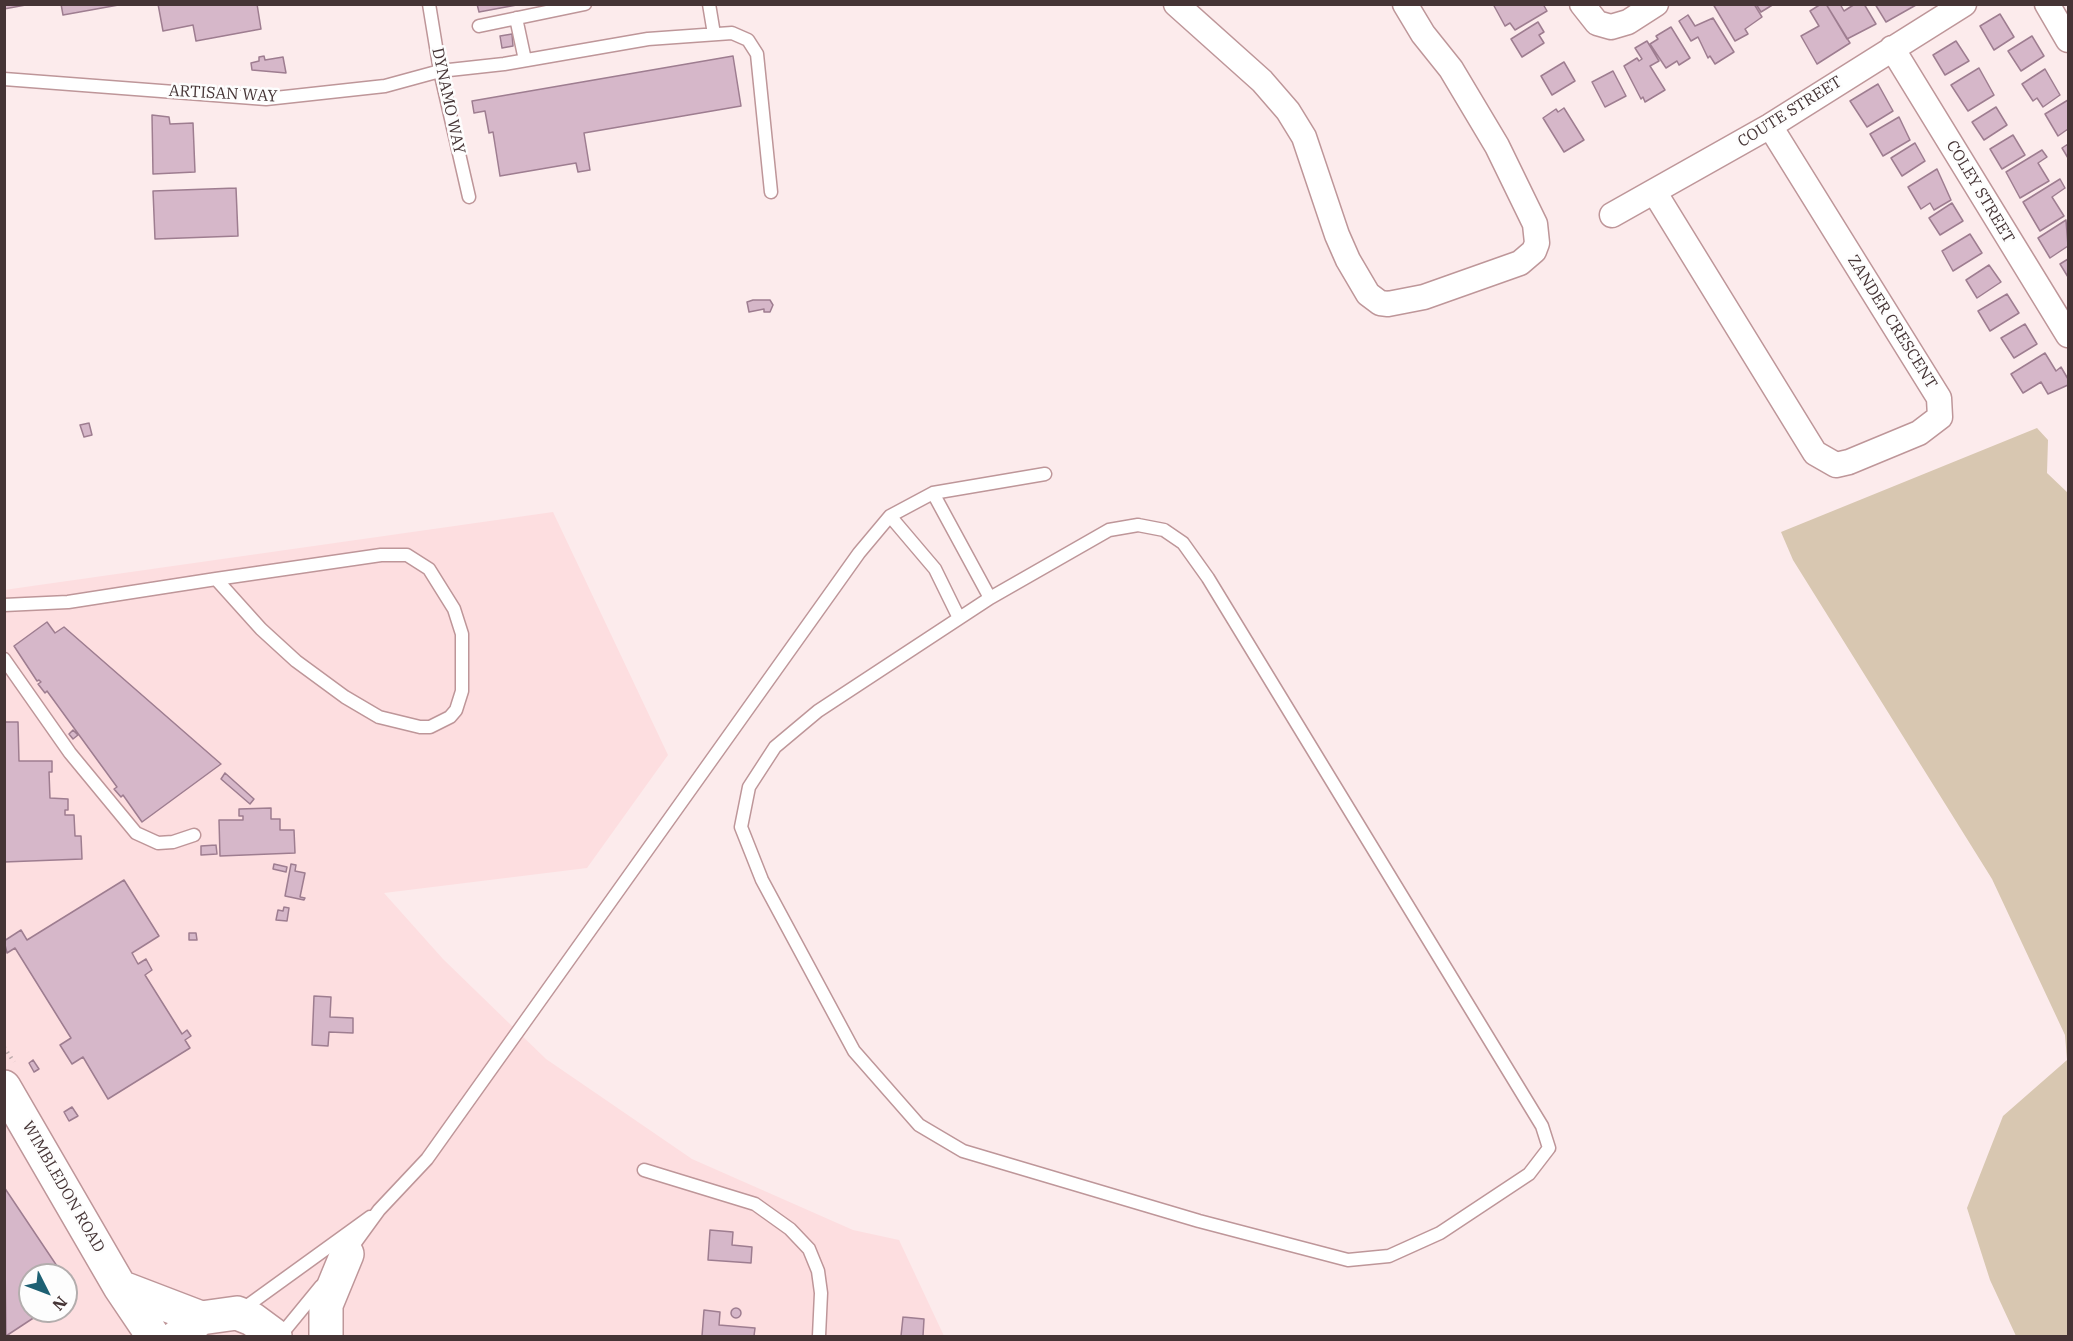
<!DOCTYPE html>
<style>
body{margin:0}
#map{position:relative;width:2073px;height:1341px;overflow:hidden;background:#fcebec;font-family:"IBM Plex Serif",serif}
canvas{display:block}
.frame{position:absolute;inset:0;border:6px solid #453435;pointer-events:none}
.north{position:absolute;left:18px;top:1263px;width:60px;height:60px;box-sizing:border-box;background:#fdfdfd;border:2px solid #b3adad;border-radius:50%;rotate:132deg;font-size:16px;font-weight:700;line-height:24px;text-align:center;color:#453435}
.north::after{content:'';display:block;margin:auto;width:21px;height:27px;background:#1d6073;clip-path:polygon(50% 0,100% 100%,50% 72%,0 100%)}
</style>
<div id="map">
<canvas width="2073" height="1341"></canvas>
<div class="frame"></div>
<div class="north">N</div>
</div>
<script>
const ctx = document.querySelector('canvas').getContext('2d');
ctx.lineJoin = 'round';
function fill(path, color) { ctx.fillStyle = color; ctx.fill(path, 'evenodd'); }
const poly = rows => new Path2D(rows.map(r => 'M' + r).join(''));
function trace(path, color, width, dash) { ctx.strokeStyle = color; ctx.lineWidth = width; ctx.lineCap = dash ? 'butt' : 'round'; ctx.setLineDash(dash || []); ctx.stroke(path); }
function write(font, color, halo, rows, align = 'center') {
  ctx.font = font + ' "IBM Plex Serif",serif'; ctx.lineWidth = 5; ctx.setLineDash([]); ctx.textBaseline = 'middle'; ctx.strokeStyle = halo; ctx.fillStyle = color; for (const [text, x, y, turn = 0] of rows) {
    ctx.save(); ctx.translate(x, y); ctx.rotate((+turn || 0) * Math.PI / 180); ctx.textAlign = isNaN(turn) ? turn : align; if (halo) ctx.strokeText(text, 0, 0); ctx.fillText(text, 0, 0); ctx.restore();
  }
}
const built = poly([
 [553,512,668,755,587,868,384,893,443,959,546,1059,692,1159,853,1230,899,1240,944,1336,5,1336,4,590],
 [30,1275,66,1275,66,1311,30,1311]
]);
const green = poly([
 [2037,428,2048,440,2047,473,2068,493,2068,1336,2016,1336,1990,1280,1967,1208,2003,1116,2067,1060,2065,1035,1992,879,1793,560,1781,532]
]);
const building = poly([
 [4,4,31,4,4,9,4,4],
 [61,4,124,4,63,15,61,4],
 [158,4,257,4,261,29,196,41,193,25,163,31,158,4],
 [477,4,522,4,479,12,477,4],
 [1493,4,1543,4,1547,11,1515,30,1510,23,1505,26,1493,4],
 [1713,4,1754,4,1762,17,1745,29,1748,34,1735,41,1713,4],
 [1756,4,1774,4,1761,12,1756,4],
 [1821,4,1826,4,1850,43,1817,64,1801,36,1819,26,1810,11,1821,4],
 [1826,4,1840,4,1844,11,1855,4,1864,4,1876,24,1847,39,1826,4],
 [1875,4,1915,4,1916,5,1886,22,1875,4],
 [2000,14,2014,37,1994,50,1980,26,2000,14],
 [1688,15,1695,26,1713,18,1734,52,1715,64,1710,56,1708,58,1698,37,1691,41,1679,21,1688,15],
 [1538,22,1544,32,1539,35,1544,43,1522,57,1511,39,1538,22],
 [1671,27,1690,58,1679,65,1677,61,1666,68,1650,44,1658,39,1656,36,1671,27],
 [512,34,513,46,502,48,500,36,512,34],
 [2032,36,2044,56,2021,71,2008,51,2032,36],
 [1647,41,1659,61,1650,66,1665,90,1645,102,1643,97,1641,99,1624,66,1637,58,1639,61,1642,59,1635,48,1647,41],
 [1956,41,1969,61,1945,75,1933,55,1956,41],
 [264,56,265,60,283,57,286,73,252,70,251,63,259,61,259,57,264,56],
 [733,56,741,106,584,133,590,170,578,172,576,163,500,176,493,132,489,133,485,111,474,113,472,101,733,56],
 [1564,62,1575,81,1552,95,1541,76,1564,62],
 [1979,68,1994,95,1968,111,1951,85,1979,68],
 [2045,69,2060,95,2043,107,2037,98,2033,101,2022,84,2045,69],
 [1613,71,1626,96,1605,107,1592,82,1613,71],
 [1878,84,1893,111,1867,127,1850,101,1878,84],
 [2068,100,2068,129,2058,136,2045,114,2068,100],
 [1996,107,2007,125,1984,140,1972,122,1996,107],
 [1564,108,1584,140,1564,152,1543,118,1556,109,1558,112,1564,108],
 [152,115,169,117,170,124,193,123,195,172,153,174,152,115],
 [1899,117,1910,140,1883,156,1870,134,1899,117],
 [2013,135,2025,155,2002,169,1990,149,2013,135],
 [1915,143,1925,161,1902,176,1891,158,1915,143],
 [2068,144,2068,158,2062,148,2068,144],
 [2042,150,2047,157,2038,163,2049,181,2020,198,2006,172,2042,150],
 [1937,169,1951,200,1934,210,1930,203,1921,209,1908,187,1937,169],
 [2060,179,2065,188,2052,197,2064,216,2040,231,2023,202,2060,179],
 [236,188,238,236,155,239,153,191,236,188],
 [1952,203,1963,221,1940,235,1929,218,1952,203],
 [2066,220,2068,246,2050,258,2038,238,2066,220],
 [1970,234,1982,253,1953,271,1942,251,1970,234],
 [2068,259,2068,277,2060,264,2068,259],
 [1989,265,2001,282,1977,298,1966,280,1989,265],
 [2007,294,2019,313,1990,331,1978,311,2007,294],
 [753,300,770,300,773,305,770,312,764,312,764,309,749,312,747,302,753,300],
 [2025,324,2037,344,2014,358,2001,338,2025,324],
 [2045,353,2056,371,2061,367,2068,379,2068,385,2048,394,2041,382,2023,393,2011,374,2045,353],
 [89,423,92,435,84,437,80,425,89,423],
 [47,622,55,633,64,627,221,764,142,822,123,795,121,797,114,789,117,787,47,691,45,693,38,684,41,682,39,680,37,681,14,646,47,622],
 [4,722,18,722,19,761,52,761,52,772,49,772,50,798,68,799,68,810,65,810,65,815,74,815,75,836,81,836,82,859,4,862,4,722],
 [73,730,78,735,73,739,69,734,73,730],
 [225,773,254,799,250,804,221,779,225,773],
 [271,808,271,819,280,819,280,830,294,830,295,853,220,856,219,820,243,820,243,816,239,816,239,809,271,808],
 [216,845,217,854,201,855,201,846,216,845],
 [274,864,287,867,286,872,273,869,274,864],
 [291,864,296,865,295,871,305,873,300,897,305,898,304,900,285,896,291,864],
 [124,880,159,936,132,953,138,964,146,959,152,970,145,975,182,1034,187,1030,191,1036,185,1040,190,1048,108,1099,83,1057,72,1064,60,1045,71,1038,15,948,7,953,4,941,21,930,27,940,124,880],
 [284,907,289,908,287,921,276,920,278,910,283,911,284,907],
 [189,933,196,933,197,940,189,940,189,933],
 [314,996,331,997,330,1017,353,1018,353,1033,329,1032,328,1046,312,1045,314,996],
 [33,1060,39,1069,34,1072,29,1063,33,1060],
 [72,1107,78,1116,69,1121,64,1112,72,1107],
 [4,1187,63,1275,30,1275,30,1311,44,1311,6,1336,4,1187],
 [710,1230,733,1232,732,1245,752,1247,751,1263,708,1260,710,1230],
 [66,1280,74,1292,66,1297,66,1280],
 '731 1313a5 5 0 1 1 10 0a5 5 0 1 1-10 0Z',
 [704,1310,720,1312,719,1325,755,1328,754,1336,702,1336,704,1310],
 [903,1317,924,1319,923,1336,901,1336,903,1317]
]);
const path = poly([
 [4,1047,14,1062]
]);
const lane = poly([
 [429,4,440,71,469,197],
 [709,4,714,34],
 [516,18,525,60],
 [479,26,585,4],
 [4,79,266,99,385,86,440,71,504,64,648,39,732,33,748,40,757,54,771,192],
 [933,493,990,598],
 [890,516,935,569,959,618],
 [1138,525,1164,530,1183,543,1208,578,1542,1126,1549,1148,1529,1174,1440,1233,1389,1256,1348,1260,1199,1221,963,1151,919,1125,854,1051,762,880,741,827,749,787,775,747,818,711,990,598,1109,530,1138,525],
 [4,605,68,602,216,579,381,555,407,555,429,569,454,609,462,634,462,691,456,710,450,717,430,727,420,727,379,717,345,697,296,661,261,629,216,579],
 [4,659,70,753,136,833,158,843,173,842,194,835],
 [644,1170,755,1204,790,1229,809,1249,818,1271,821,1293,819,1336],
 [347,1254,379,1210,427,1159,859,553,890,516,933,493,1045,474],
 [240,1311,370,1217],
 [280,1336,321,1286]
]);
const street = poly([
 [1176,4,1262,81,1288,111,1304,137,1337,235,1348,260,1368,294,1380,303,1388,304,1424,297,1520,263,1534,251,1537,243,1535,224,1497,146,1451,69,1423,34,1405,4],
 [1582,4,1597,23,1611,27,1628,22,1656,4],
 [2047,4,2068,40],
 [1892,48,2068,335],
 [1655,193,1815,453,1836,465,1849,462,1919,433,1940,417,1939,398,1770,126],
 [1612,215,1770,126,1964,4]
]);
const secondary = poly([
 [4,1087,120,1287,153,1336],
 [120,1287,201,1318],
 [178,1336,201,1318,237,1313,252,1319,275,1336],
 [326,1336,326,1305,347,1254]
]);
const streetNames = [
 ["ARTISAN WAY",223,94,3],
 ["DYNAMO WAY",448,101,78],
 ["COUTE STREET",1790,112,-32],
 ["COLEY STREET",1980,192,59],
 ["ZANDER CRESCENT",1892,322,58],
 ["WIMBLEDON ROAD",63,1187,60]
];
fill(built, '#fddee0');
fill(green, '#d8c7b1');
fill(building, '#d6b7c9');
trace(building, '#9e7d90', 1.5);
trace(lane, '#be9699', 15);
trace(street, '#be9699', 27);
trace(secondary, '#be9699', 36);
trace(path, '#bcabac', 4, [1.5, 4.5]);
trace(lane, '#fff', 12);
trace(street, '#fff', 24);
trace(secondary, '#fff', 33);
write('16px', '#453435', '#fdfdfd', streetNames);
</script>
